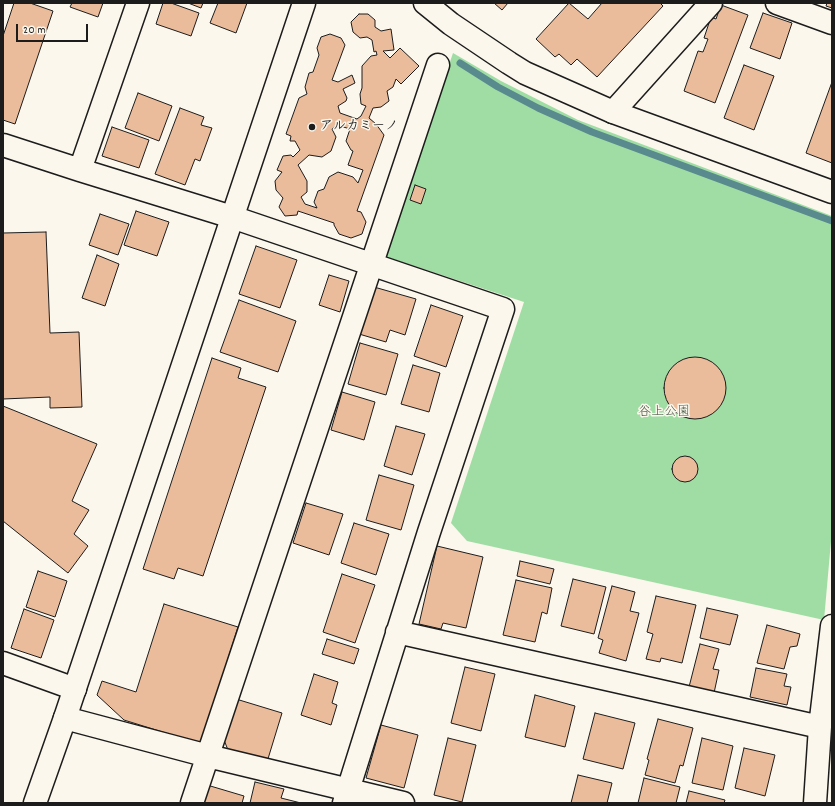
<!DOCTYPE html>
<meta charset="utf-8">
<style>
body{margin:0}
#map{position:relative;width:835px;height:806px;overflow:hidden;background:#fbf7ec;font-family:Dekko,sans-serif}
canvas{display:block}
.frame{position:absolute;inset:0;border:4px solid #1c1c1c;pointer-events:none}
.scale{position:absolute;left:16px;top:24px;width:72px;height:18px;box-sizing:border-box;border:2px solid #1c1c1c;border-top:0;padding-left:5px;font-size:12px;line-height:14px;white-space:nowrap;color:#1c1c1c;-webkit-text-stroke:3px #fbf7ec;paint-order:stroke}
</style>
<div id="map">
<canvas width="835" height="806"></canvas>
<div class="frame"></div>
<div class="scale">20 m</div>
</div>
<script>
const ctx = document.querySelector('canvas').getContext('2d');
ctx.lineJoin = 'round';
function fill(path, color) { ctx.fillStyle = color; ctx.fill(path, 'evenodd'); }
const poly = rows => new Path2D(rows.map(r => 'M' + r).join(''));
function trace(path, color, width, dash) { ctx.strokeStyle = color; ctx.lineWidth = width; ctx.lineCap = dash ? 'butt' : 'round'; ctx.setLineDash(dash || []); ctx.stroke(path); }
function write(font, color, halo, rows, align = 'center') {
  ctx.font = font + ' Dekko,"Klee One",sans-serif'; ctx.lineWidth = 3; ctx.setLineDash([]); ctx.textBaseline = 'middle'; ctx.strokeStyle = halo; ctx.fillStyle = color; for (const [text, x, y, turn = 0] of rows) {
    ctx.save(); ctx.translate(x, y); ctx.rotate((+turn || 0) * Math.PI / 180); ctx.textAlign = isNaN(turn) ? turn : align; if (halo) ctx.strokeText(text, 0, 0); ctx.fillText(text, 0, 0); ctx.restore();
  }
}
const green = poly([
 [453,53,501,81,578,120,832,216,832,530,824,620,467,541,451,523,524,302,384,256]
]);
const stream = poly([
 [460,63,498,87,538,108,592,132,832,221]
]);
const building = poly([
 [14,3,30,3,53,11,15,124,3,120,3,36,14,3],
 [72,3,103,3,98,17,70,7,72,3],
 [163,3,171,3,199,13,191,36,156,24,163,3],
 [188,3,203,3,201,8,188,3],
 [218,3,247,3,236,33,210,23,218,3],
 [494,3,508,3,502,10,494,3],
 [569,3,588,19,602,3,660,3,663,6,597,77,577,59,571,65,559,54,555,57,536,39,569,3],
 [827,3,832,3,832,8,826,6,827,3],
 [721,5,748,15,715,103,684,91,698,51,703,52,708,39,704,38,711,17,716,19,721,5],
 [763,13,792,23,780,59,750,48,763,13],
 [359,14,368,14,375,20,375,27,381,31,391,29,394,50,383,51,390,58,400,48,419,66,401,84,396,79,393,87,387,91,389,101,381,107,373,108,369,118,376,124,384,135,357,211,361,212,366,222,362,234,351,238,339,234,334,225,334,223,298,211,297,215,285,216,279,207,283,198,276,190,275,181,282,172,277,170,283,156,291,155,293,157,300,150,295,141,290,141,291,136,286,134,299,98,307,94,305,87,309,73,313,72,319,55,317,48,321,37,330,34,341,38,345,45,332,80,338,82,352,75,355,83,343,89,347,98,346,101,338,106,340,113,357,119,361,116,366,106,361,104,360,94,362,88,362,66,371,56,377,55,376,51,374,52,372,40,367,37,360,38,353,32,351,22,359,14],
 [337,125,350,129,346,141,351,150,353,151,348,165,363,170,358,183,353,177,338,172,329,177,324,189,318,191,314,202,317,208,305,204,301,197,307,192,307,181,298,165,309,155,322,157,331,151,336,137,332,129,337,125],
 [744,65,774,76,754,130,724,118,744,65],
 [832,82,832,163,806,153,832,82],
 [138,93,172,106,159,141,125,128,138,93],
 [180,108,204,117,201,125,212,128,200,161,195,159,185,185,155,174,180,108],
 [112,127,149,140,139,168,102,156,112,127],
 [415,185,426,189,421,204,410,200,415,185],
 [136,211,169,222,157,256,124,245,136,211],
 [100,214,129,224,118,255,89,245,100,214],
 [46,232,50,333,79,332,82,407,50,408,50,397,3,399,3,233,46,232],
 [256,246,297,260,280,308,239,294,256,246],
 [97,255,119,264,105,306,82,298,97,255],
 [329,275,349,281,340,312,319,305,329,275],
 [374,287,416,299,405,335,390,330,386,342,359,334,374,287],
 [239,300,296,321,278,372,220,352,239,300],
 [431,305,463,316,446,367,414,356,431,305],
 [360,343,398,354,386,395,348,384,360,343],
 '664 388a31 31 0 1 1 62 0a31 31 0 1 1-62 0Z',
 [212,358,241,368,238,378,266,387,203,576,178,568,174,579,143,569,212,358],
 [413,365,440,373,429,412,401,404,413,365],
 [342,392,375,402,364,440,331,430,342,392],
 [3,406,97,444,72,501,89,510,74,534,88,546,68,573,3,521,3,406],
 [396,426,425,434,412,475,384,466,396,426],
 '672 469a13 13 0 1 1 26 0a13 13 0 1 1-26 0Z',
 [379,475,414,485,401,530,366,520,379,475],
 [306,503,343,514,329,555,293,543,306,503],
 [354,523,389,534,376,575,341,563,354,523],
 [437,546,483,557,466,628,443,623,441,629,419,624,437,546],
 [520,561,554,569,550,584,517,576,520,561],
 [38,571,67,581,55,617,26,607,38,571],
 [342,574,375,585,355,643,323,632,342,574],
 [573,579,606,587,594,634,561,626,573,579],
 [516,580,552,588,547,614,542,612,535,642,503,635,516,580],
 [612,586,635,592,630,611,639,613,626,661,599,653,603,640,598,638,612,586],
 [656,596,696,605,682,663,661,658,660,662,646,659,653,634,647,632,656,596],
 [164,604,238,627,201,744,124,720,97,695,102,681,136,692,164,604],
 [707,608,738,615,730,645,700,638,707,608],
 [24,609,54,620,41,658,11,648,24,609],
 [767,625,800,634,797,646,790,647,784,669,757,663,767,625],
 [327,639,359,649,354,664,322,654,327,639],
 [700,644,719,649,713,669,719,670,714,693,689,687,700,644],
 [465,667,495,674,481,731,451,723,465,667],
 [756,668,787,674,784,686,791,687,787,705,750,697,756,668],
 [314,674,338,682,332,703,337,705,331,725,301,715,314,674],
 [535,695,575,706,565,747,525,737,535,695],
 [236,699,282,713,267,762,228,750,224,740,236,699],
 [595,713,635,723,623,769,583,759,595,713],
 [658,719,693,728,683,766,680,765,675,783,645,775,649,760,647,759,658,719],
 [381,725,418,735,404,788,366,778,381,725],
 [448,738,476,745,462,802,434,795,448,738],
 [702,738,733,746,723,790,692,783,702,738],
 [744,748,775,755,765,796,735,788,744,748],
 [578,775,612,783,607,803,571,803,578,775],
 [644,778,680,787,676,803,638,803,644,778],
 [255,782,284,789,281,798,301,803,250,803,255,782],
 [207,785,244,796,242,803,202,803,207,785],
 [689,791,725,800,724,803,686,803,689,791]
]);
const minor = poly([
 [777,3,832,23],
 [613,112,711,3],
 [3,145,80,170,232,217,503,309,429,532,344,803],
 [80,170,138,3],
 [397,632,820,727],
 [3,663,75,689],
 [65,718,208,756,403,803],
 [192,803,438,65],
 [815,803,820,727,832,626]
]);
const tertiary = poly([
 [425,3,451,24,509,63,525,73,543,81,613,112,832,192],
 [35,803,65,718,304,3]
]);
const markers = [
 [312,127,4,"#1c1c1c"]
];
const poiNames = [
 ["アルカミーノ",320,127]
];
const parkNames = [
 ["谷上公園",664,413]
];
fill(green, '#a0dda4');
trace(stream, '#598a8d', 7);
fill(building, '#ebbc9b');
trace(building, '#1c1c1c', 1);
trace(minor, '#1c1c1c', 25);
trace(tertiary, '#1c1c1c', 25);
trace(minor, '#fbf7ec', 22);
trace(tertiary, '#fbf7ec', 22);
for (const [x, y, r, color] of markers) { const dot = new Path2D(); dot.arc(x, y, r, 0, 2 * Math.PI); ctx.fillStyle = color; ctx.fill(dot); trace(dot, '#fbf7ec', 1.5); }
write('bold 13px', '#1c1c1c', '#fbf7ec', poiNames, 'left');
write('13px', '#445645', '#fbf7ec', parkNames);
</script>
